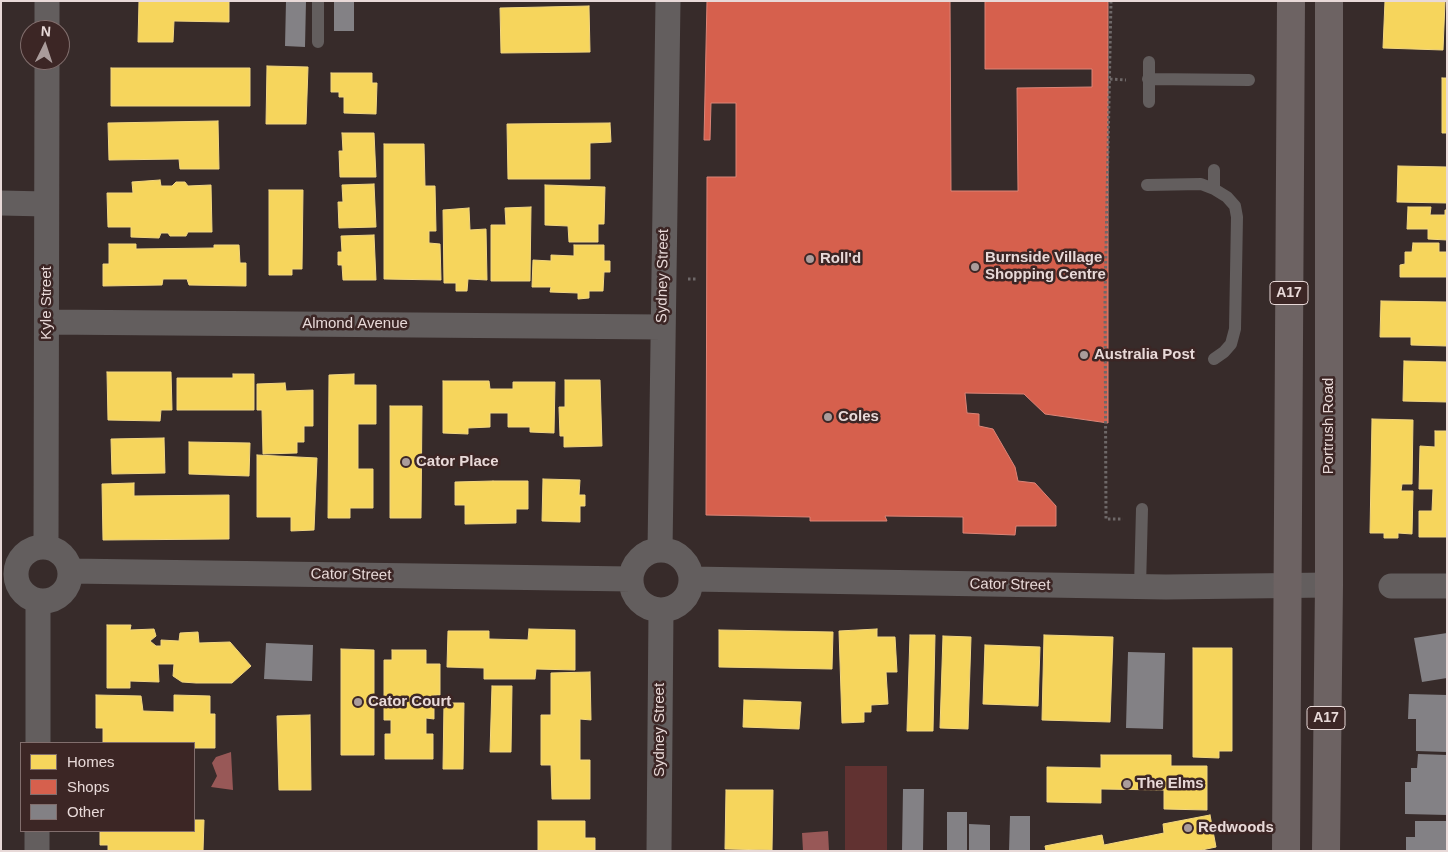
<!DOCTYPE html>
<style>
body{margin:0}
#map{position:relative;width:1448px;height:852px;overflow:hidden;background:#372b2a;font-family:Arial,sans-serif}
canvas{display:block}
.frame{position:absolute;inset:0;border:2px solid #e8d9d8;pointer-events:none}
.legend{position:absolute;left:20px;top:742px;width:175px;height:90px;box-sizing:border-box;background:#3c2625;border:1px solid #816e6d;margin:0;padding:6px 9px;list-style:none;font-size:15px;color:#e8d9d8}
.legend li{display:flex;align-items:center;gap:10px;height:25px}
.legend b{width:25px;border:1px solid #816e6d}
.north{position:absolute;left:20px;top:20px;width:50px;height:50px;box-sizing:border-box;background:#3c2625;border:1px solid #816e6d;border-radius:50%;rotate:4deg;font-size:14px;font-weight:700;line-height:20px;text-align:center;color:#e8d9d8}
.north::after{content:'';display:block;margin:auto;width:18px;height:22px;background:#aa9c9b;clip-path:polygon(50% 0,100% 100%,50% 72%,0 100%)}
</style>
<div id="map">
<canvas width="1448" height="852"></canvas>
<div class="frame"></div>
<ul class="legend">
<li><b style="height:14px;background:#f6d55c"></b>Homes</li>
<li><b style="height:14px;background:#d6604d"></b>Shops</li>
<li><b style="height:14px;background:#838185"></b>Other</li>
</ul>
<div class="north">N</div>
</div>
<script>
const ctx = document.querySelector('canvas').getContext('2d');
ctx.lineJoin = 'round';
function fill(path, color) { ctx.fillStyle = color; ctx.fill(path, 'evenodd'); }
const poly = rows => new Path2D(rows.map(r => 'M' + r).join(''));
function trace(path, color, width, dash) { ctx.strokeStyle = color; ctx.lineWidth = width; ctx.lineCap = dash ? 'butt' : 'round'; ctx.setLineDash(dash || []); ctx.stroke(path); }
function write(font, color, halo, rows, align = 'center') {
  ctx.font = font + ' Arial,sans-serif'; ctx.lineWidth = 5; ctx.setLineDash([]); ctx.textBaseline = 'middle'; ctx.strokeStyle = halo; ctx.fillStyle = color; for (const [text, x, y, turn = 0] of rows) {
    ctx.save(); ctx.translate(x, y); ctx.rotate((+turn || 0) * Math.PI / 180); ctx.textAlign = isNaN(turn) ? turn : align; if (halo) ctx.strokeText(text, 0, 0); ctx.fillText(text, 0, 0); ctx.restore();
  }
}
const green = poly([
 [845,766,887,766,887,851,845,851]
]);
const water = poly([
 [231,752,233,790,211,787,217,776,212,763,216,757],
 [828,831,829,851,803,851,802,833]
]);
const homes = poly([
 [139,1,229,1,229,22,174,21,173,42,138,42,139,1],
 [1385,1,1445,2,1443,50,1383,48,1385,1],
 [589,6,590,52,501,53,500,8,589,6],
 [267,66,308,67,306,124,266,124,267,66],
 [111,68,250,68,250,106,111,106,111,68],
 [331,73,372,73,372,83,377,83,376,114,344,113,344,97,339,97,339,92,331,92,331,73],
 [1442,78,1447,78,1447,133,1442,133,1442,78],
 [218,121,219,169,180,169,179,159,109,160,108,123,218,121],
 [610,123,611,142,590,143,590,179,508,179,507,124,610,123],
 [342,133,374,133,376,177,340,177,339,151,343,151,342,133],
 [384,144,424,144,425,186,435,186,436,231,429,231,429,243,440,244,441,280,384,279,384,144],
 [1398,166,1447,167,1447,203,1397,202,1398,166],
 [160,180,161,186,172,186,176,182,185,182,188,186,211,185,212,232,188,232,186,236,170,236,168,233,161,233,159,238,131,237,131,227,108,227,107,193,133,193,132,182,160,180],
 [374,184,376,227,339,228,338,202,343,202,342,185,374,184],
 [545,185,605,187,604,224,598,224,598,242,569,242,568,226,545,225,545,185],
 [269,190,303,190,302,269,292,269,292,275,269,275,269,190],
 [531,207,530,281,491,281,491,225,506,225,505,208,531,207],
 [1408,207,1431,207,1430,215,1445,215,1445,210,1447,210,1447,240,1428,239,1428,229,1407,229,1408,207],
 [469,208,470,230,486,229,487,280,468,279,467,291,456,291,456,283,444,283,443,210,469,208],
 [374,235,376,280,343,280,342,265,338,265,338,252,342,252,341,236,374,235],
 [1413,243,1439,243,1439,252,1447,252,1447,277,1400,277,1400,265,1405,264,1405,252,1412,252,1413,243],
 [109,244,136,244,136,249,214,248,214,245,239,245,240,263,246,263,246,286,189,285,187,279,163,279,162,285,103,286,103,264,109,264,109,244],
 [574,245,604,245,604,261,610,261,610,272,604,272,603,291,589,291,589,298,578,299,578,293,550,292,551,287,532,287,533,260,551,261,551,255,574,256,574,245],
 [1381,301,1447,302,1447,346,1411,345,1411,337,1380,337,1381,301],
 [1404,361,1447,362,1447,402,1403,401,1404,361],
 [107,372,171,372,172,410,161,410,160,421,108,420,107,372],
 [233,374,254,374,254,410,177,410,177,378,233,378,233,374],
 [354,374,354,385,376,385,376,424,358,424,358,469,373,469,373,508,350,508,350,518,328,518,329,375,354,374],
 [565,380,600,380,602,446,564,447,564,436,560,436,559,407,565,407,565,380],
 [443,381,489,381,490,389,513,389,513,382,555,382,554,433,530,432,530,427,508,427,508,413,490,413,490,427,468,428,468,434,443,433,443,381],
 [285,383,286,391,313,390,313,426,304,426,304,442,297,442,297,453,263,454,262,410,257,410,257,384,285,383],
 [390,406,422,406,421,518,390,518,390,406],
 [1372,419,1413,420,1412,484,1402,484,1401,491,1413,491,1412,534,1398,533,1398,538,1384,538,1384,533,1370,533,1372,419],
 [1435,431,1447,431,1447,537,1419,537,1419,511,1432,511,1433,489,1419,489,1420,446,1435,447,1435,431],
 [164,438,165,473,112,474,111,439,164,438],
 [189,442,250,443,249,476,189,474,189,442],
 [257,455,317,458,314,530,291,531,291,517,257,517,257,455],
 [543,479,580,480,579,495,585,495,585,506,580,506,580,522,542,521,543,479],
 [493,481,528,481,528,509,516,509,516,523,465,524,465,505,455,505,455,482,493,481],
 [134,483,134,496,229,495,229,539,103,540,102,484,134,483],
 [107,625,131,625,130,630,154,629,156,636,150,641,156,646,161,646,161,640,179,641,180,633,198,632,199,643,230,642,251,666,232,683,196,683,182,682,173,676,174,664,158,664,159,682,130,681,130,688,107,688,107,625],
 [529,629,575,630,575,670,536,669,535,679,484,679,484,668,447,667,448,631,489,631,489,639,528,640,529,629],
 [877,629,877,637,895,637,897,672,886,672,888,704,871,705,871,712,864,712,864,722,842,723,839,631,877,629],
 [719,630,833,632,832,669,719,667,719,630],
 [910,635,935,635,933,731,907,731,910,635],
 [1044,635,1113,637,1110,722,1042,720,1044,635],
 [943,636,971,637,968,729,940,728,943,636],
 [985,645,1040,647,1038,706,983,704,985,645],
 [1193,648,1232,648,1232,751,1219,751,1219,758,1193,757,1193,648],
 [341,649,374,650,374,755,341,755,341,649],
 [392,650,426,650,426,664,440,664,440,695,434,695,434,719,426,718,426,734,433,734,433,759,385,759,385,734,391,734,391,720,384,720,384,660,392,660,392,650],
 [590,672,591,720,580,719,580,760,590,760,590,799,552,799,551,765,541,765,541,715,551,715,551,673,590,672],
 [492,686,512,686,511,752,490,752,492,686],
 [96,695,141,696,143,711,174,712,174,695,210,696,210,714,215,714,215,748,194,748,194,743,103,743,103,728,96,728,96,695],
 [744,700,801,702,799,729,743,727,744,700],
 [444,703,464,703,463,769,443,769,444,703],
 [310,715,311,790,279,790,277,716,310,715],
 [1101,755,1171,755,1171,766,1207,766,1207,810,1164,809,1164,790,1101,789,1101,803,1047,802,1047,767,1101,768,1101,755],
 [726,790,773,790,772,850,725,849,726,790],
 [1210,815,1216,847,1197,851,1046,851,1045,846,1102,835,1104,845,1164,833,1163,824,1210,815],
 [194,820,204,820,203,851,108,851,108,845,100,845,100,831,194,831,194,820],
 [538,821,585,821,585,838,595,838,595,851,538,851,538,821]
]);
const shops = poly([
 [707,1,950,1,951,191,1018,191,1017,88,1092,87,1092,69,985,69,985,1,1108,1,1108,423,1045,414,1024,394,965,393,967,413,979,414,979,426,993,429,1015,467,1018,481,1035,483,1056,506,1056,526,1016,526,1015,535,963,533,963,517,885,516,887,521,810,521,810,517,706,515,707,177,736,177,736,103,711,103,710,140,704,140,707,1]
]);
const building = poly([
 [286,1,306,1,305,47,285,46],
 [334,1,354,1,354,31,334,31],
 [1447,633,1447,678,1422,682,1414,638],
 [266,643,313,645,312,681,264,679],
 [1128,652,1165,653,1163,729,1126,728],
 [1409,694,1447,695,1447,752,1416,751,1416,719,1408,719],
 [1418,754,1447,755,1447,815,1405,814,1405,782,1411,782,1411,768,1417,768],
 [903,789,924,789,923,851,902,851],
 [947,812,967,812,967,851,947,851],
 [1010,816,1030,816,1030,851,1009,851],
 [1415,821,1447,821,1447,851,1406,851,1406,837,1415,837],
 [969,824,990,825,990,851,969,851]
]);
const path = poly([
 [1111,1,1105,298,1106,519,1123,519],
 [1110,79,1126,80],
 [688,279,697,279]
]);
const lane = poly([
 [318,1,318,42],
 [1148,79,1249,80],
 [1149,102,1149,62],
 [1147,185,1201,184,1214,189,1227,197,1235,206,1237,217,1235,329,1231,344,1224,352,1214,359],
 [1214,189,1214,170],
 [1140,587,1142,509]
]);
const street = poly([
 [47,30,47,1],
 [1,203,46,204],
 [47,322,662,327],
 '16 574a27 27 0 1 1 54 0a27 27 0 1 1-54 0Z',
 [46,547,47,60],
 [660,550,668,1],
 '631 580a30 30 0 1 1 60 0a30 30 0 1 1-60 0Z',
 [70,571,631,579],
 [691,579,1166,587,1329,585],
 [1391,586,1447,586],
 [38,743,38,601],
 [37,851,37,831],
 [659,851,661,610]
]);
const highway = poly([
 [1286,851,1291,1],
 [1326,851,1329,585,1329,1]
]);
const markers = [
 [810,259,5,"#aa9c9b"],
 [975,267,5,"#aa9c9b"],
 [1084,355,5,"#aa9c9b"],
 [828,417,5,"#aa9c9b"],
 [406,462,5,"#aa9c9b"],
 [358,702,5,"#aa9c9b"],
 [1127,784,5,"#aa9c9b"],
 [1188,828,5,"#aa9c9b"]
];
const shields = [
 [1289,293,38],
 [1326,718,38]
];
const shieldNames = [
 ["A17",1289,293],
 ["A17",1326,718]
];
const poiNames = [
 ["Burnside Village",985,258],
 ["Shopping Centre",985,275],
 ["Roll'd",820,259],
 ["Australia Post",1094,355],
 ["Coles",838,417],
 ["Cator Place",416,462],
 ["Cator Court",368,702],
 ["The Elms",1137,784],
 ["Redwoods",1198,828]
];
const streetNames = [
 ["Sydney Street",663,276,-89],
 ["Kyle Street",47,303,-90],
 ["Almond Avenue",355,324],
 ["Portrush Road",1329,426,-90],
 ["Cator Street",351,575,1],
 ["Cator Street",1010,585,1],
 ["Sydney Street",660,730,-90]
];
fill(green, '#613231');
fill(water, '#985857');
fill(homes, '#f6d55c');
trace(homes, '#f2d681', 1);
fill(shops, '#d6604d');
trace(shops, '#db8477', 1);
fill(building, '#838185');
trace(path, '#6e6868', 3, [2.5, 2.5]);
trace(lane, '#635e5e', 12);
trace(street, '#635e5e', 25);
trace(highway, '#6d6363', 28);
for (const [x, y, r, color] of markers) { const dot = new Path2D(); dot.arc(x, y, r, 0, 2 * Math.PI); ctx.fillStyle = color; ctx.fill(dot); trace(dot, '#3c2625', 2); }
for (const [x, y, w] of shields) { const box = new Path2D(); box.roundRect(x - w / 2, y - 11.5, w, 23, 4); ctx.fillStyle = '#3c2625'; ctx.fill(box); trace(box, '#e8d9d8', 1); }
write('bold 14px', '#e8d9d8', null, shieldNames);
write('bold 15px', '#e8d9d8', '#3c2625', poiNames, 'left');
write('15px', '#e8d9d8', '#3c2625', streetNames);
</script>
